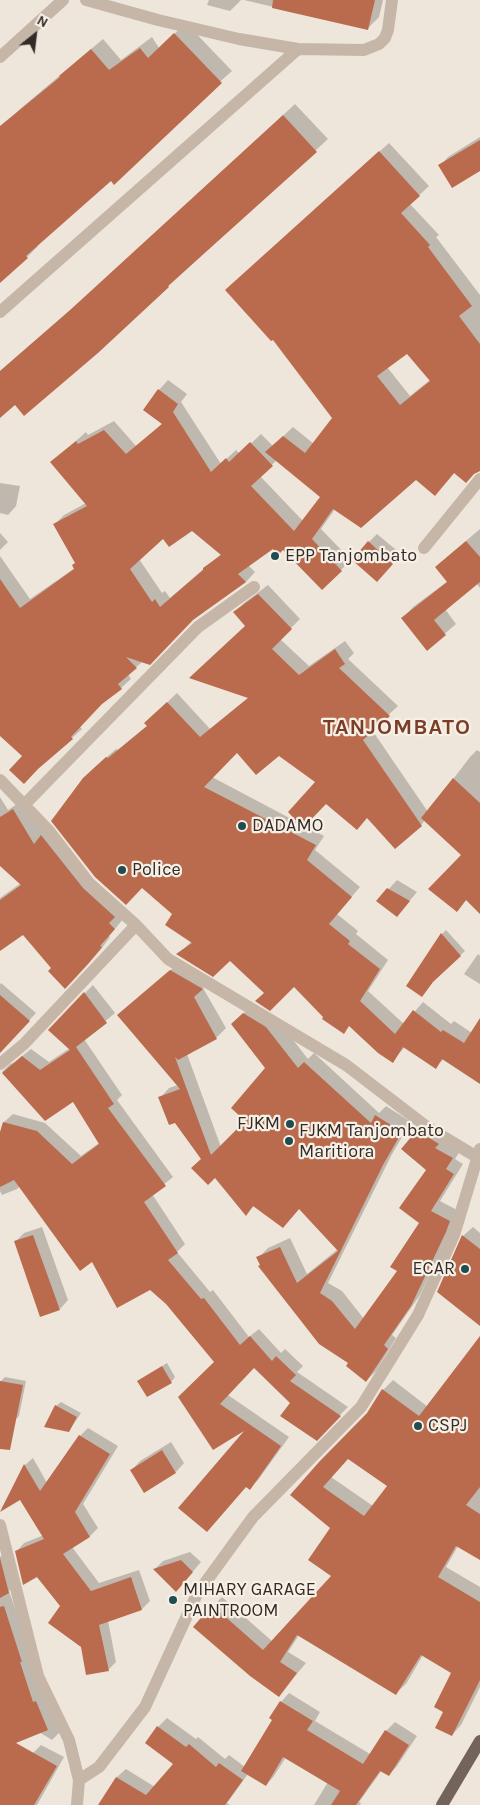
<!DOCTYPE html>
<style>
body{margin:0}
#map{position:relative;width:480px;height:1805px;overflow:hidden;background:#efe6db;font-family:Karla,sans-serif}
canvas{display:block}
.north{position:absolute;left:10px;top:10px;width:50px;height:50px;-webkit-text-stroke:4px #f7f0e6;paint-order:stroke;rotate:29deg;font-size:14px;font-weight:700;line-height:20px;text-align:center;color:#332b27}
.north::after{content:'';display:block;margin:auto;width:18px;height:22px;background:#332b27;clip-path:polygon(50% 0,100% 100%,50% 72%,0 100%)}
</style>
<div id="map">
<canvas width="480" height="1805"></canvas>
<div class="north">N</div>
</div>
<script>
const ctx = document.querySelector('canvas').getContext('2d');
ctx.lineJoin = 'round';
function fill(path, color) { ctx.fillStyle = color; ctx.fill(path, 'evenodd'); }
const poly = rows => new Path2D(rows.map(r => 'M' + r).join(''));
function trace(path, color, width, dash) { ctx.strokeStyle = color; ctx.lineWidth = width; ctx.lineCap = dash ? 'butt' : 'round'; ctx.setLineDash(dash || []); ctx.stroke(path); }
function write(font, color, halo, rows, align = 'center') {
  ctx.font = font + ' Karla,sans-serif'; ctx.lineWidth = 4.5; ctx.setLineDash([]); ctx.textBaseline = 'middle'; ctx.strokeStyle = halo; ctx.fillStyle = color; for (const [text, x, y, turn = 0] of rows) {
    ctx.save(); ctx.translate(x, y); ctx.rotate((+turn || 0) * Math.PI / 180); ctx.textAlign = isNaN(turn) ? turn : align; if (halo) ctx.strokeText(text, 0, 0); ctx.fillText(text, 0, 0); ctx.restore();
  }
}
const shadow = poly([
 [209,0,241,0,230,11,207,5],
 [244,0,383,0,379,17,367,29],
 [186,23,232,71,37,245,38,246,27,257,0,281,0,129,20,109,103,39,121,60,152,37,159,48],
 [295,104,328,139,97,352,15,403,0,416,0,371,83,299],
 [480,137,480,169,440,166,448,157],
 [389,143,429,186,410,204,439,235,436,237,480,295,480,470,455,472,444,485,416,479,335,509,321,529,351,560,322,589,284,548,273,547,248,565,255,572,246,582,193,619,128,674,131,679,121,688,103,701,79,726,82,729,72,738,23,756,0,735,0,556,30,599,75,568,76,562,55,524,64,515,86,503,52,462,86,432,88,435,114,421,136,446,163,423,159,390,168,380,187,394,181,402,221,464,236,450,240,454,261,434,273,446,293,427,314,444,333,418,236,281],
 [407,353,430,380,410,396,387,367],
 [277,460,322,497,303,521,260,476],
 [192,529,221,554,170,598,165,591,162,593,139,559,163,537],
 [0,483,20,486,16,506,8,515,0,513],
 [480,529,480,588,476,583,445,609,456,624,427,649,403,618,413,607,448,581,447,557],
 [0,533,8,542,0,550],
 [377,534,401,554,385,571,369,542],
 [268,585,300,619,280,639,309,666,345,641,354,653,348,659,398,706,372,730,428,812,470,757,477,750,480,752,480,912,467,899,457,910,462,855,425,820,421,825,368,817,326,802,304,825,324,836,315,850,360,887,337,914,358,931,356,934,388,960,368,991,404,1024,423,1002,451,1024,454,1021,472,1033,480,1021,480,1077,444,1059,435,1067,405,1047,392,1061,350,1025,343,1032,325,1017,294,985,265,993,230,959,178,954,192,941,174,913,94,768,116,749,118,750,148,725,155,714,177,693,210,729,249,697,246,626,235,612,244,603],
 [237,751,279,755,317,782,299,823,212,777],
 [0,797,8,810,23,800,124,918,109,936,110,937,99,952,74,977,53,968,23,933,0,950,0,898,21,883,0,865],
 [397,880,417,892,397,916,378,901],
 [446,930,465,951,436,977,422,996,442,934],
 [478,954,480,956,480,984,464,974],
 [181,961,212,979,203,988,226,1028,216,1038,187,1054,221,1147,247,1121,267,1068,233,1024,253,1004,276,1018,308,1059,314,1053,379,1113,386,1106,411,1122,392,1154,328,1283,342,1291,364,1319,398,1270,420,1222,428,1169,403,1149,428,1121,462,1148,455,1159,463,1164,440,1201,459,1211,420,1295,392,1335,396,1338,376,1371,366,1381,261,1264,258,1258,268,1248,290,1238,307,1274,338,1249,300,1208,292,1217,254,1206,246,1214,202,1159,160,1098,169,1088,178,1085,119,1015],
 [1,983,36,1013,0,1052,0,985],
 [93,985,115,1013,84,1039,122,1095,117,1100,173,1177,152,1194,185,1244,177,1252,210,1292,213,1290,249,1337,259,1329,281,1353,285,1349,303,1366,297,1372,348,1407,316,1439,291,1402,254,1366,228,1395,289,1437,258,1480,250,1488,249,1428,214,1449,216,1362,167,1303,151,1289,92,1260,20,1186,17,1189,2,1195,0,1191,0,1136,4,1122,13,1114,45,1123,81,1156,99,1143,73,1100,45,1119,2,1072,10,1064,15,1062,31,1049,49,1062,70,1048,85,993],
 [42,1227,68,1300,60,1309,15,1242,24,1233],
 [473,1227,480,1233,480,1324,439,1291,463,1236],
 [480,1338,480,1559,458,1546,446,1567,480,1587,480,1687,461,1725,452,1735,445,1711,453,1673,423,1655,406,1684,396,1693,299,1635,288,1652,306,1663,279,1695,213,1606,222,1597,273,1642,333,1576,332,1528,292,1495,368,1413,383,1390,393,1380,428,1407],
 [348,1458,389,1486,373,1506,331,1477],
 [167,1363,175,1377,171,1382,139,1381],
 [5,1377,26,1381,19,1416,15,1420,0,1417,0,1385,1,1381],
 [61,1402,81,1413,69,1431,56,1406],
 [88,1428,118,1446,83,1504,98,1528,90,1536,72,1547,99,1583,139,1570,150,1601,142,1609,108,1621,116,1662,108,1670,82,1646,61,1606,16,1552,24,1543,44,1535,20,1498,1,1509,25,1465,33,1458,47,1483,80,1436],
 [171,1442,184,1463,176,1472,145,1491,132,1470,140,1461],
 [8,1552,16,1584,9,1591,30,1653,60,1732,52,1740,0,1708,0,1557],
 [190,1552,201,1562,184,1582,155,1569,163,1561],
 [289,1693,320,1712,315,1721,370,1754,386,1731,395,1722,417,1736,397,1766,389,1775,382,1770,359,1802,361,1803,360,1805,314,1805,328,1782,286,1757,274,1776,266,1785,248,1774,227,1803,230,1805,100,1805,117,1777,126,1769,155,1787,174,1763,158,1727,167,1718,196,1739,198,1737,225,1759,229,1755,245,1767,273,1719,281,1702],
 [0,1735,33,1753,41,1745,64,1757,37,1805,0,1805]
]);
const building = poly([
 [273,0,375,0,368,30,272,8],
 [174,33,222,83,114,185,111,181,26,256,28,258,0,283,0,126,60,77,59,76,91,49,109,70,140,48,148,58],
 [283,115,317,152,168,286,169,287,98,353,24,416,15,405,0,418,0,371,69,311],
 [480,140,480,171,452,188,438,165],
 [379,151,420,196,401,213,430,245,428,247,472,306,459,316,480,344,480,471,474,474,466,483,454,473,435,496,416,480,361,528,333,509,312,539,342,571,322,590,283,550,278,555,273,549,238,574,246,582,193,620,150,665,126,657,137,668,118,684,122,689,102,704,71,737,73,739,38,769,24,784,9,770,22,756,0,736,0,579,20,608,74,569,72,565,75,563,53,524,87,506,50,462,76,441,78,444,104,430,126,454,162,424,143,410,158,389,178,404,173,412,211,472,226,458,229,462,250,442,273,466,251,486,294,531,320,497,265,452,283,436,305,453,332,418,273,340,271,341,225,290],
 [407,354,430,381,400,405,377,376],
 [192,531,221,555,203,568,203,570,160,607,155,599,152,602,130,569,163,539,169,547],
 [368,541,393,564,377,582,352,560],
 [466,541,480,557,480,582,434,620,446,635,427,651,401,618,447,582,435,567],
 [258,594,292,629,272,649,299,675,335,649,345,664,339,668,390,716,363,740,422,826,395,849,367,818,357,830,326,804,303,828,288,812,315,782,279,756,256,775,237,753,204,787,316,845,307,860,352,897,329,924,350,941,348,944,380,969,360,1001,395,1034,413,1010,441,1032,443,1030,464,1043,480,1018,480,1084,442,1059,436,1069,403,1047,393,1063,378,1053,349,1026,344,1034,322,1019,323,1017,294,987,270,1011,255,1001,264,993,230,961,213,977,176,954,192,943,165,925,172,914,142,888,126,905,95,877,51,821,83,778,106,757,108,758,147,726,144,723,167,702,200,737,248,698,189,678,245,626,233,612],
 [453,778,480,803,480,914,466,900,457,912,428,889,461,855,421,818],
 [13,809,34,844,41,835,83,888,115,917,109,923,115,929,100,946,102,947,89,963,65,989,48,971,51,968,23,935,0,951,0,900,21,885,0,866,0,817],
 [387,888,410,901,397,917,376,901],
 [441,933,461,956,433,982,422,997,406,986],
 [170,970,203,989,194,997,217,1039,178,1060,175,1057,211,1155,245,1121,231,1108,265,1068,231,1024,243,1013,266,1027,298,1068,304,1062,371,1123,375,1115,402,1132,383,1165,320,1293,332,1301,355,1329,397,1271,390,1267,419,1223,399,1208,426,1170,401,1149,417,1130,439,1144,435,1148,453,1158,446,1169,454,1174,431,1211,450,1221,446,1232,411,1306,384,1345,388,1349,366,1382,346,1366,348,1363,319,1344,258,1266,260,1265,256,1257,280,1247,297,1283,338,1251,299,1209,283,1228,253,1206,246,1216,215,1178,208,1185,191,1168,201,1159,175,1123,169,1125,158,1097,180,1089,117,1015],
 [84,992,107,1023,76,1047,114,1104,108,1108,166,1186,144,1202,178,1253,168,1260,201,1299,204,1298,240,1345,250,1336,272,1361,276,1356,296,1375,290,1381,341,1416,317,1441,280,1416,290,1403,254,1368,220,1404,281,1446,250,1490,246,1487,207,1532,178,1508,244,1431,213,1450,178,1397,214,1362,166,1304,150,1290,117,1308,92,1262,80,1271,14,1180,0,1187,0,1132,3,1122,37,1131,72,1164,99,1144,73,1102,45,1121,2,1073,22,1056,40,1070,70,1050,48,1030],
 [0,995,30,1021,0,1053],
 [33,1235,60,1310,40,1317,14,1241],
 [462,1235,480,1249,480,1326,437,1292],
 [480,1336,480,1487,466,1505,480,1514,480,1560,456,1546,438,1577,480,1602,480,1680,452,1736,435,1728,443,1712,434,1707,451,1673,421,1655,396,1695,297,1635,280,1662,297,1673,279,1697,250,1676,193,1627,212,1605,263,1650,331,1576,308,1560,330,1528,290,1495,319,1462,367,1413,382,1389,419,1416],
 [348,1459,387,1486,364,1516,323,1487],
 [162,1366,172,1383,147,1397,137,1381],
 [0,1381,23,1385,10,1450,0,1449],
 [55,1405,77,1417,69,1432,44,1427],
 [79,1435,110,1454,75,1512,90,1537,63,1554,91,1591,131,1577,142,1610,99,1625,109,1671,86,1675,81,1647,48,1623,60,1606,37,1577,23,1585,15,1551,44,1539,20,1500,0,1512,24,1464,40,1491],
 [162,1450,176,1473,144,1493,130,1470],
 [0,1558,9,1593,0,1598],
 [181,1560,193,1572,176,1592,153,1569],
 [4,1606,22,1662,20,1662,33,1702,36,1701,48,1730,16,1743,57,1766,34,1805,0,1805,0,1607],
 [280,1701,313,1721,307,1730,363,1764,385,1730,409,1745,389,1776,380,1771,356,1805,331,1805,340,1791,283,1757,266,1786,241,1771,272,1720,269,1718],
 [157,1726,186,1747,189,1744,216,1767,219,1763,243,1780,225,1805,98,1805,116,1777,146,1795,173,1764,145,1743]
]);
const minor = poly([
 [86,0,158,20,239,39,298,49,364,50,379,44,385,38,388,30,392,0],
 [0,57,63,0],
 [0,312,298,49],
 [424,548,480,479],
 [0,780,49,831,89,883,136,925,168,959,346,1065,427,1127,477,1157],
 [24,805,198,627,254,587],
 [0,1064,24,1044,136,925],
 [0,1525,38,1676,69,1740,79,1780],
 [77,1805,79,1780,99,1767,145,1707,197,1594,253,1517,361,1407,418,1315,454,1235,480,1149]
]);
const major = poly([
 [442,1805,480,1741]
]);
const markers = [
 [275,556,5,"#214c50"],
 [242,826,5,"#214c50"],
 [122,870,5,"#214c50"],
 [290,1124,5,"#214c50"],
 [289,1141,5,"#214c50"],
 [465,1269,5,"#214c50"],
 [418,1426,5,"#214c50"],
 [173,1600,5,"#214c50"]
];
const poiNames = [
 ["EPP Tanjombato",285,556],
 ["DADAMO",252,826],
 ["Police",132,870],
 ["FJKM",280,1124,"right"],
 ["FJKM Tanjombato",299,1131],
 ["Maritiora",299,1152],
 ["ECAR",455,1269,"right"],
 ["CSPJ",428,1426],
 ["MIHARY GARAGE",183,1590],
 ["PAINTROOM",183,1611]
];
const districtNames = [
 ["TANJOMBATO",397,728]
];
fill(shadow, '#0003');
fill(building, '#ba6b4d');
trace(minor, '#c5b6a8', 12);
trace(major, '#74635a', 12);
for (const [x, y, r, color] of markers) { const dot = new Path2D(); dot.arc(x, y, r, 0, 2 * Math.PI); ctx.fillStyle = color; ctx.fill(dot); trace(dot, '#f7f0e6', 2); }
write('18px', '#332b27', '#f7f0e6', poiNames, 'left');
ctx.letterSpacing = '1px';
write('bold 22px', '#7a3e28', '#f7f0e6', districtNames);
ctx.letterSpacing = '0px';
</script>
